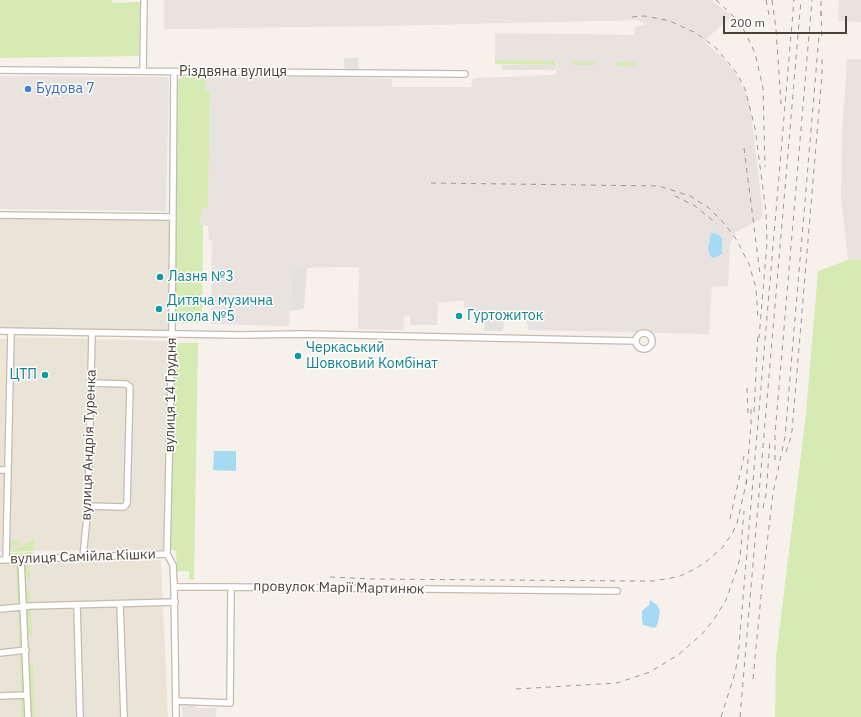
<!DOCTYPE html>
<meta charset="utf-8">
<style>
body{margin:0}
#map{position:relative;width:861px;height:717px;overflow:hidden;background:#f6f1ea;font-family:"IBM Plex Sans",sans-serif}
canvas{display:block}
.scale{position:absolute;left:723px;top:16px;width:124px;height:18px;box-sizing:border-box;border:2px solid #4a4138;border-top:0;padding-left:5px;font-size:12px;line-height:14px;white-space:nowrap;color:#4a4138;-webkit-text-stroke:3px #fff;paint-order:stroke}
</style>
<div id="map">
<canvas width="861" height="717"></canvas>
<div class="scale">200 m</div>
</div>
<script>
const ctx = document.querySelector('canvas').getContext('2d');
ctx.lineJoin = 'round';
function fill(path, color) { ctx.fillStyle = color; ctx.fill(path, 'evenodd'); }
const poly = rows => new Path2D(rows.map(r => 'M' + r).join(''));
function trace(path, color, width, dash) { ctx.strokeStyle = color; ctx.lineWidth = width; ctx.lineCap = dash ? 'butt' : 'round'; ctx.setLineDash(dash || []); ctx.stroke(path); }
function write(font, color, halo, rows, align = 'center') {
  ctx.font = font + ' "IBM Plex Sans",sans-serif'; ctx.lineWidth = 3; ctx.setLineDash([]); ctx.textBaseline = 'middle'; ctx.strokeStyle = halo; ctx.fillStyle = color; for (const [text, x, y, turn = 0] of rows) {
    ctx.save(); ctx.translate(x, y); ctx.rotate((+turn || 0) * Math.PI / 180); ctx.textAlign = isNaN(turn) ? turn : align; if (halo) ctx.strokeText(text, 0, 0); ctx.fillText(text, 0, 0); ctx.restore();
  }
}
const residential = poly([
 [0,217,168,219,170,222,171,228,169,329,166,331,0,329],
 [12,337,169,341,163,550,9,551],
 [0,339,11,339,6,552,0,552],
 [161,560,168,717,0,717,0,564]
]);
const industrial = poly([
 [164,0,711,0,732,16,704,41,723,58,739,78,750,105,763,214,761,219,736,232,730,244,728,286,712,287,709,334,528,330,526,312,471,311,471,308,464,308,464,301,455,301,438,303,437,325,410,325,410,316,404,315,403,330,358,329,359,267,291,268,289,326,211,324,212,241,209,240,208,226,199,225,202,208,208,208,210,91,205,90,206,77,344,77,390,79,392,79,392,87,471,87,473,78,556,75,557,61,495,60,495,33,634,35,635,27,647,24,635,20,384,26,164,29],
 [839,0,861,0,861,22,838,21],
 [847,59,861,59,861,260,848,260,841,199,842,135],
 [0,76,166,77,169,80,166,211,0,209],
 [181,704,196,705,197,708,217,708,216,717,183,717]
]);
const education = poly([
 [0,343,9,343,4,400,0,401]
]);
const green = poly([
 [0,0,112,0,112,3,140,2,139,56,0,58],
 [495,60,556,61,556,65,495,64],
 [573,61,595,62,595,65,573,65],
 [617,62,636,62,635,66,617,66],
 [181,77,206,77,205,90,210,91,208,208,202,208,199,225,203,225,202,323,175,323,176,82],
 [848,260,861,260,861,717,775,717,776,657,806,414,818,271],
 [174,343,198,343,194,580,189,579,189,571,177,571,176,551,169,548,172,388,174,384],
 [11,539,16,541,24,541,10,549,10,540],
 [34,539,34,545,28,544,34,546,33,551,10,552],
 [33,552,31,556,11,556,8,555,9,553],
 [20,566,22,607,18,607,16,567],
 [24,566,29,566,30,579,25,579],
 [25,590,30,590,30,604,26,605],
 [26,608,31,608,32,635,27,635],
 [22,610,24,650,19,650,18,611],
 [19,652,24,652,25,694,21,694],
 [28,664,33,664,35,717,31,717],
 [26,696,26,717,21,717,21,697]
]);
const parking = poly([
 [344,58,358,58,359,73,345,73],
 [502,65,556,65,556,70,502,70],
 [291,268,307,268,304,309,290,311],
 [485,316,504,317,503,331,484,331]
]);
const water = poly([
 [711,233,718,234,722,238,722,254,714,258,710,256,708,249],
 [214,451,236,451,236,471,213,470],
 [650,600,657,605,660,611,658,623,656,627,654,628,643,625,642,619,642,611,649,605]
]);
const minor = poly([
 [0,70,465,74],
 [143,71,144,0],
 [174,72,172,327,167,554,173,565,174,587,176,717],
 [0,215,173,217],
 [0,331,241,335,303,334,636,341],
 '636 341a8 8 0 1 1 16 0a8 8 0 1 1-16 0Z',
 [0,470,8,470],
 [88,506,123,507,125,506,127,503,130,387,126,384,91,383],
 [83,557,88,506,92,333],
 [6,559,11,332],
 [21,559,28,717],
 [0,560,167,554],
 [174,587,231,587],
 [120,604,124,717],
 [77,605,80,717],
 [0,609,31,606,175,602],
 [0,653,26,650],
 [0,696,27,695],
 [176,701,230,703,231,587,617,591]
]);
const rail = poly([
 [716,0,729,12,738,21,745,32,755,53,763,88,765,167],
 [766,0,770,20],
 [772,0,776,29,781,104],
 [821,11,822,41],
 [821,16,821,0],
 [632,17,645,16,670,21,696,33,715,47,727,61,738,75,745,89,755,128,766,212,767,243,759,338],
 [744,148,760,274],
 [431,183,659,186,690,196,709,208,723,222,736,239,749,264,756,288,758,320],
 [675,196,695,206,717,224],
 [747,388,748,414],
 [754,412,758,332],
 [786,452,790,440,792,431,822,74,822,54],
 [775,460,775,434,812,0],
 [746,484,751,425,751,407],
 [763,508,766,494,770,440],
 [730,519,744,456],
 [330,577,372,579,631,581,653,581,671,578,680,576,695,569,707,561,722,548,732,534,737,523,747,480],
 [753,679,762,586,773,493,785,437,819,36],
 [516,689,617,683,650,672,678,655,702,634,713,621,726,600,736,572,740,558,744,511],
 [721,717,735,673,738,657,794,0],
 [740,717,801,0]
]);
const markers = [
 [28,89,4,"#3f7fe0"],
 [160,277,4,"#0f9aa8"],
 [159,309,4,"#0f9aa8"],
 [459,316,4,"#0f9aa8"],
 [298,356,4,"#0f9aa8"],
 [45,375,4,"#0f9aa8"]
];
const streetNames = [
 ["Різдвяна вулиця",233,72],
 ["вулиця 14 Грудня",171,395,-89],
 ["вулиця Андрія Туренка",89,445,-88],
 ["вулиця Самійла Кішки",83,557,-2],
 ["провулок Марії Мартинюк",339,588,1]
];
const shopNames = [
 ["Будова 7",36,89]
];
const cultureNames = [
 ["Лазня №3",168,277],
 ["Дитяча музична",167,301],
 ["школа №5",167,317],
 ["Гуртожиток",467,316],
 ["Черкаський",306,348],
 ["Шовковий Комбінат",306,364],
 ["ЦТП",37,375,"right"]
];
fill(residential, '#eae3d8');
fill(industrial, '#e8e3df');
fill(education, '#efe5d4');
fill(green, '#d6eab3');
fill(parking, '#e4e2df');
fill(water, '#a6daf3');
trace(minor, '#c5bbaf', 8);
trace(minor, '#fff', 5.5);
trace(rail, '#999', 1, [5, 5]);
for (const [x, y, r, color] of markers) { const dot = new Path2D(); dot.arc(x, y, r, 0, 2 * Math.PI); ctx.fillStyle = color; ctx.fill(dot); trace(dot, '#fff', 1.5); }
write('14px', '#4a4138', '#fff', streetNames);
write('14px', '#366cbe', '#fff', shopNames, 'left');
write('14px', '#0d838f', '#fff', cultureNames, 'left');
</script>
